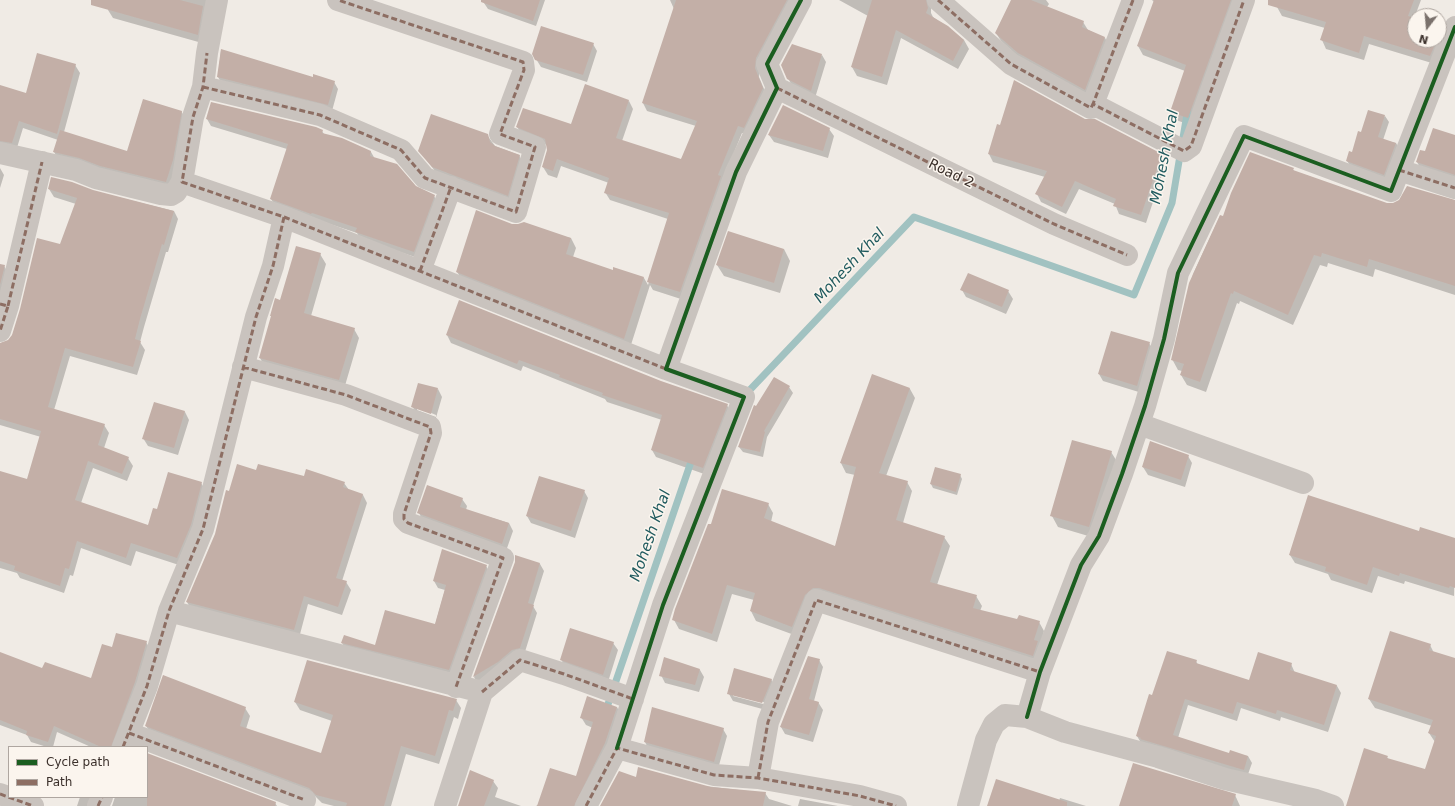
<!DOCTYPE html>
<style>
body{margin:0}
#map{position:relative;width:1455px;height:806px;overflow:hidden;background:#f0ebe5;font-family:"DejaVu Sans",sans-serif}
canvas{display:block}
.legend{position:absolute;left:8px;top:746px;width:140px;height:52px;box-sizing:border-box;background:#fbf5ee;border:1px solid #aea6a0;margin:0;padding:5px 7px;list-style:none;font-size:12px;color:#3b302b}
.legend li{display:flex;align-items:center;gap:8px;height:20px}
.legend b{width:20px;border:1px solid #aea6a0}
.north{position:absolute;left:1407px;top:8px;width:40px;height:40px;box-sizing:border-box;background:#fbf5ee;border:1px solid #aea6a0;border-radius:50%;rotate:196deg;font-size:11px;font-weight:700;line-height:16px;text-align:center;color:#3b302b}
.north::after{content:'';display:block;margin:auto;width:14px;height:18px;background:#7a716c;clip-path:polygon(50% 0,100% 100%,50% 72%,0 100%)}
</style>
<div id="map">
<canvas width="1455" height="806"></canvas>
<ul class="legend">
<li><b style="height:5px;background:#1b5e20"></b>Cycle path</li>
<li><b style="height:5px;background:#8d6e63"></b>Path</li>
</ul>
<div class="north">N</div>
</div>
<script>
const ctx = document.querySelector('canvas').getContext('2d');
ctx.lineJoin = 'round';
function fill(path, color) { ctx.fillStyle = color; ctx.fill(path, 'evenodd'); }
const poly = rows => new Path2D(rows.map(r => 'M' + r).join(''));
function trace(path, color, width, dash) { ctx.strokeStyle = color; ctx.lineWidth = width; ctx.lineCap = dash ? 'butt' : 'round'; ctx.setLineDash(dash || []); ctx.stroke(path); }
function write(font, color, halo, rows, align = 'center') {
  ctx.font = font + ' "DejaVu Sans",sans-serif'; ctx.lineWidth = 3; ctx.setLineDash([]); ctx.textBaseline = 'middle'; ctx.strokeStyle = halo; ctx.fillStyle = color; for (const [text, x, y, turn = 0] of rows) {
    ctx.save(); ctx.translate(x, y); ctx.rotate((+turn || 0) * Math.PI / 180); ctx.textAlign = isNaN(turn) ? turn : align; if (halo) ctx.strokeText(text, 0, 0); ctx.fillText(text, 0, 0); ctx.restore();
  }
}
const shadow = poly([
 [111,0,213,0,202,43,113,18,108,10],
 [485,0,545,0,536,26,488,9,484,3],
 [670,0,797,0,760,67,759,77,767,96,748,135,742,133,723,180,684,300,653,290,650,285,630,348,463,281,457,272,511,225,571,238,576,248,573,257,613,271,644,278,648,285,668,219,610,200,605,192,609,183,561,166,557,178,548,175,543,167,548,150,547,145,522,134,517,127,571,126,629,101,633,109,622,141,681,160,696,126,647,111,643,103,674,9],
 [839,0,927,0,931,6,931,13,933,17,964,40,969,49,958,69,901,38,887,85,857,76,852,67,868,16],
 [1013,0,1046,0,1049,4,1047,7,1083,22,1088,30,1105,38,1109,45,1089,97,1023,61,1001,41,996,33],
 [1152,0,1241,0,1193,126,1176,120,1171,112,1185,71,1143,55,1138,46,1154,2],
 [1280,0,1421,0,1415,16,1415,40,1439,40,1439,27,1446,36,1435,64,1369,44,1364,60,1326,49,1322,40,1325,28,1282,16,1277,7],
 [593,44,597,51,587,82,541,67,536,59],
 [221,50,313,78,334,82,338,89,332,111,222,84,218,77],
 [822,55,826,62,815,98,792,86,788,78],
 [75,65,80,73,64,132,128,152,181,111,187,121,172,192,60,162,54,152,58,140,23,128,16,151,0,150,0,86,27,94],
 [432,115,487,135,495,146,519,155,523,163,512,202,438,175,419,150],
 [1385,116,1389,122,1383,140,1396,143,1400,150,1388,181,1351,167,1347,161,1353,154,1362,133],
 [207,119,322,131,324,134,371,152,375,159,415,187,434,196,438,203,418,258,360,239,357,233,275,206,271,199,287,149,211,126],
 [1085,120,1161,154,1166,163,1146,223,1119,214,1115,204,1079,189,1066,214,1041,202,1037,194,1045,177,993,162,989,154],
 [829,129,834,136,828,158,774,142,769,135],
 [1455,136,1455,184,1423,173,1417,162,1426,153],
 [0,168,4,175,0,188],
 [1293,169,1294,171,1387,204,1455,201,1455,295,1375,269,1373,277,1328,263,1327,267,1320,265,1293,325,1240,301,1239,304,1237,303,1206,392,1187,385,1181,375,1182,371,1178,370,1172,359,1193,274,1220,216,1223,217],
 [49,189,93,191,174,211,178,219,168,252,166,252,144,327,140,342,145,350,137,375,70,356,54,410,104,425,109,433,104,448,128,458,133,466,127,481,93,468,81,503,148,526,157,510,201,483,206,491,182,566,136,551,131,566,81,548,73,576,70,575,64,593,20,578,17,573,0,568,0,472,28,480,41,437,0,425,0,344,9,341,61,246,76,204,54,197],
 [784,249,790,261,780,293,724,276,717,265],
 [320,254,326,264,311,316,354,329,359,338,344,389,265,367,260,358,272,317,271,316,280,301],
 [0,265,4,266,9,274,0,301],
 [962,290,1008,291,1013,299,1006,314,966,297],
 [447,335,661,382,727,405,731,413,707,475,656,457,652,450,662,420,607,402,605,399,523,366,521,371,451,343],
 [1149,343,1154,351,1142,393,1103,381,1099,374],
 [873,375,910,389,915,398,886,476,907,482,912,491,903,523,944,537,950,546,937,585,976,596,982,606,980,611,1018,621,1039,622,1044,631,1038,665,825,597,797,636,756,621,751,611,754,600,732,594,717,642,679,629,674,620,712,526,768,504,773,513,771,522,835,548,855,475,846,473,841,463],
 [789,387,793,393,767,437,763,457,743,452,739,447,757,407],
 [438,389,442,397,435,421,417,414,412,406],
 [417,407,436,415,436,417,417,410],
 [155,403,185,412,189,420,178,455,148,446,143,438],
 [1111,452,1118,463,1095,538,1058,527,1052,516],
 [1188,456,1192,463,1185,487,1148,475,1143,467],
 [257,471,344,483,349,490,363,495,367,503,342,581,346,582,351,590,342,615,308,604,299,638,192,611,187,602,216,534,230,492],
 [960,475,962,479,957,495,933,488,931,484],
 [584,491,588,498,575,538,531,523,527,516],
 [462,499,467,506,466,510,509,523,513,531,506,551,423,521,419,513],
 [1419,532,1455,539,1454,596,1405,581,1404,584,1378,576,1372,593,1331,580,1328,574,1295,563,1290,555],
 [516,562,540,564,544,571,533,606,537,613,524,655,478,684,474,677],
 [486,566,491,574,453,677,346,650,342,643,375,646,435,625,445,590,438,588,434,581],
 [146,642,150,649,116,747,91,747,57,732,53,747,47,747,31,742,27,735,0,725,0,654,43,670,91,680,112,648],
 [613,643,618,650,608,682,565,667,561,659],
 [1430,645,1434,653,1455,659,1455,806,1347,806,1387,757,1389,760,1426,770,1435,742,1429,733,1432,726,1375,708,1369,699],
 [819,660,823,667,814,701,818,702,823,710,813,742,785,734,781,727],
 [1196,661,1198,665,1250,681,1291,664,1295,673,1337,686,1341,693,1328,732,1281,717,1280,721,1241,708,1237,721,1188,705,1178,738,1229,754,1248,756,1252,763,1247,777,1141,743,1137,736,1153,697],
 [700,670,704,677,699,692,665,683,661,675],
 [771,679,775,687,766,710,733,701,729,694],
 [733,694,767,703,767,705,733,696],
 [456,700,461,708,458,719,454,717,439,764,406,754,391,806,334,806,322,803,315,796,151,734,146,726,245,708,250,716,246,729,322,754,332,721,300,710,295,702],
 [617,707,621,715,580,806,536,806,577,777,593,728,586,725,581,717],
 [653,709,723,729,727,736,718,769,649,750,645,742],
 [147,754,275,803,277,806,112,806,115,797,147,797],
 [637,778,765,793,769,799,792,806,601,806],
 [493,781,498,788,495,797,521,806,459,806],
 [1235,795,1240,806,1120,806],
 [80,797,98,797,93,806,77,806],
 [1060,798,1086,806,988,806,1059,801],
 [800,799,838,806,798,806]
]);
const stream = poly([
 [745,395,914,217,1134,295,1172,203,1188,108],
 [605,713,693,456]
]);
const building = poly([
 [91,0,180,0,203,6,198,35,91,5],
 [481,0,540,0,533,21,481,2],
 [676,0,787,0,756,58,755,68,763,88,744,128,738,126,718,175,721,176,680,292,647,282,669,213,604,193,609,178,557,159,553,171,542,167,547,150,545,139,516,127,523,108,571,124,585,84,629,100,616,138,681,159,697,121,642,103],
 [872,0,926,0,928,8,926,13,948,26,964,40,953,61,896,30,882,77,851,67],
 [1011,0,1031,0,1084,21,1082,27,1105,37,1085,90,1018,53,995,33],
 [1154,0,1231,0,1188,118,1170,112,1186,65,1137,46],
 [1268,0,1414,0,1408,16,1415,18,1415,40,1437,40,1430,56,1364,36,1359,53,1320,40,1326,22,1268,5],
 [541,26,594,43,583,75,535,60,532,54],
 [792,44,822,54,811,91,787,79,781,65],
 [221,49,313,77,313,74,335,81,328,105,217,77],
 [37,53,76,64,57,134,19,121,12,143,0,141,0,85,26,93],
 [1014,80,1085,119,1095,119,1162,154,1141,215,1113,206,1116,199,1075,181,1062,207,1035,194,1047,171,988,154,997,124,1000,125],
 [143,99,182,111,173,160,166,182,100,166,79,158,53,152,60,130,127,151],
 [211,102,316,127,323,130,322,133,342,138,371,151,370,156,397,164,416,186,435,195,414,252,355,232,357,228,312,213,311,214,270,199,288,144,206,119],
 [783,105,830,128,823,151,768,135],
 [1368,110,1385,115,1378,137,1396,143,1384,175,1346,161,1349,151,1352,152,1358,131,1361,132],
 [431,114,488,134,490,142,495,146,520,155,508,196,432,167,418,151],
 [1433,128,1455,135,1455,175,1416,162,1420,150,1425,151],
 [1250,152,1294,168,1293,170,1387,203,1393,203,1399,200,1407,186,1455,200,1455,286,1369,259,1367,267,1322,253,1321,257,1314,255,1288,315,1234,291,1233,294,1231,293,1200,382,1180,375,1184,364,1171,360,1189,283,1220,215,1223,216,1231,193],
 [51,177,72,182,93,190,174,211,164,245,162,244,140,319,135,339,141,341,133,367,65,348,48,407,105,424,98,445,129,457,122,474,88,461,75,500,148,525,153,508,157,509,168,472,202,482,191,525,177,558,131,543,126,558,77,541,69,569,65,568,60,586,14,570,15,566,0,561,0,471,27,479,41,431,0,419,0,343,8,340,12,335,20,309,37,238,60,244,77,198,48,189],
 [476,210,512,224,518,224,524,222,571,238,566,254,613,270,613,267,644,277,624,339,456,272],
 [728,231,784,249,774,283,716,265],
 [296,246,321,253,304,313,355,328,339,380,259,358,271,316,270,316,275,298,280,300],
 [0,264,5,265,0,285],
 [968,273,1009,290,1002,307,960,290],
 [459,300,661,381,728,404,703,468,651,450,662,415,602,395,603,393,559,377,560,375,519,360,517,364,446,335],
 [1111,331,1150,342,1137,386,1098,374],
 [872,374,910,388,879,473,908,481,896,520,945,536,930,582,977,595,973,608,1017,619,1019,615,1040,621,1034,640,1038,641,1033,656,819,588,813,588,805,595,792,627,750,611,755,593,727,585,712,634,672,620,675,609,708,524,711,524,722,489,769,503,764,518,835,546,856,467,840,463],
 [774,377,790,386,764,431,765,432,760,452,738,447,754,405,756,406],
 [418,383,438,388,431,414,411,407],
 [154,402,185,411,174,448,142,439],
 [1072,440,1112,451,1089,527,1050,516],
 [1150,441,1189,455,1181,480,1142,467],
 [237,464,256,470,258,464,304,476,306,469,345,482,343,487,363,494,336,578,347,581,338,607,304,596,294,630,186,602,215,534,226,490,229,491],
 [935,467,961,474,956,492,930,484],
 [539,476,585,490,571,531,526,516],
 [427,485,463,498,460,507,509,523,502,544,417,513],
 [1308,495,1419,531,1420,527,1455,538,1455,588,1450,586,1449,588,1400,573,1399,576,1373,567,1367,585,1325,571,1326,567,1289,555],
 [442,549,487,565,449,670,341,643,344,635,375,645,385,610,435,624,446,585,433,581],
 [515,555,540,563,528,603,534,605,520,648,512,650,498,662,473,677,515,562],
 [570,628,614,642,603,675,560,660],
 [1390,631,1431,644,1429,650,1455,658,1455,806,1346,806,1364,748,1388,756,1387,758,1425,769,1436,736,1428,733,1433,720,1368,699],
 [116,633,147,641,135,682,111,747,101,747,54,726,48,742,26,735,27,731,0,720,0,652,42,668,45,662,91,678,102,644,112,647],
 [1167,651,1197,660,1196,663,1249,680,1258,652,1292,663,1290,670,1337,685,1324,725,1277,710,1276,714,1237,702,1233,714,1185,699,1173,735,1229,753,1230,750,1248,756,1244,770,1140,739,1141,738,1136,736,1149,694,1152,695],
 [808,656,820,659,809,699,819,702,809,735,780,727],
 [664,657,700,669,695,685,659,676],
 [307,660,457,699,453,711,449,710,435,756,401,746,384,806,346,806,347,803,316,795,309,788,145,726,163,675,246,707,240,726,321,753,333,715,294,702],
 [734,668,772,679,762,703,727,694],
 [587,696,617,707,605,743,574,806,537,806,550,768,576,776,593,722,580,718],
 [652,707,724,728,714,762,644,742],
 [147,753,276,802,275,806,147,806],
 [1133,763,1236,794,1232,806,1119,806],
 [638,767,711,787,766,792,763,806,600,806,619,771,636,777],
 [470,770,494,780,484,806,458,806],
 [996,779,1067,802,1067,806,987,806]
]);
const minor = poly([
 [938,0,1011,64,1091,108,1093,104],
 [1133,0,1093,104,1184,151,1191,146,1244,0],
 [203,87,320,115,401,150,425,178,516,212,535,147,500,134,524,70,523,62,338,0],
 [777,88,1054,224,1127,255],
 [0,153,76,170,96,178,161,194,171,195,176,192,182,182],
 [1399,170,1455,188],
 [284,217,666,369],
 [420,271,451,187],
 [0,304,8,306,0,331],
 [8,306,42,162],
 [243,367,346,395,430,427,431,433,404,514,404,519,408,523,503,558,456,687],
 [1139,424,1303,483],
 [169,611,482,692,445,806],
 [482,692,520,660,564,674,633,699],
 [1027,717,1040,672,1081,565,1099,536,1122,474,1145,406,1164,339,1178,273,1244,136,1391,191,1455,27],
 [129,733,305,800],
 [123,747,147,686,169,611,203,529,256,317,273,266,284,217,182,182,193,117,203,87,207,53,217,0],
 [617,748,663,605,744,397,666,369,736,172,777,88,767,64,801,0],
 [758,778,768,722,816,600,1040,672],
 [0,794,33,806],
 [98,806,102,797],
 [586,806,617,748,714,775,758,778,860,796,896,806],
 [968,806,986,740,994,724,1005,715,1027,717,1065,732,1158,757,1225,779,1316,800,1333,806]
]);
const quiet = poly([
 [938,0,1011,64,1091,108,1093,104],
 [1133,0,1093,104,1184,151,1191,146,1244,0],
 [203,87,320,115,401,150,425,178,516,212,535,147,500,134,524,70,523,62,338,0],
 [777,88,1054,224,1127,255],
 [1399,170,1455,188],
 [284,217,666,369],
 [420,271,451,187],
 [0,304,8,306,0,331],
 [8,306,42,162],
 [243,367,346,395,430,427,431,433,404,514,404,519,408,523,503,558,456,687],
 [482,692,520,660,564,674,633,699],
 [129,733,305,800],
 [123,747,147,686,169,611,203,529,256,317,273,266,284,217,182,182,193,117,203,87,207,53],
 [758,778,768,722,816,600,1040,672],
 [0,794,33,806],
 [98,806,102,797],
 [586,806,617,748,714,775,758,778,860,796,896,806]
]);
const cycleway = poly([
 [1027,717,1040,672,1081,565,1099,536,1122,474,1145,406,1164,339,1178,273,1244,136,1391,191,1455,27],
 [617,748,663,605,744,397,666,369,736,172,777,88,767,64,801,0]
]);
const streetNames = [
 ["Road 2",951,174,26]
];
const waterNames = [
 ["Mohesh Khal",1165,157,-79],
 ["Mohesh Khal",850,266,-47],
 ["Mohesh Khal",651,536,-71]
];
fill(shadow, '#0003');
trace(stream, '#a1c2c1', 7);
fill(building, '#c3afa7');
trace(minor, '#c9c3be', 22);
trace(quiet, '#8d6e63', 3, [6, 3]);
trace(cycleway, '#1b5e20', 4);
write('14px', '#3b302b', '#fbf5ee', streetNames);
write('italic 15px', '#1f5a5e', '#fbf5ee', waterNames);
</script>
